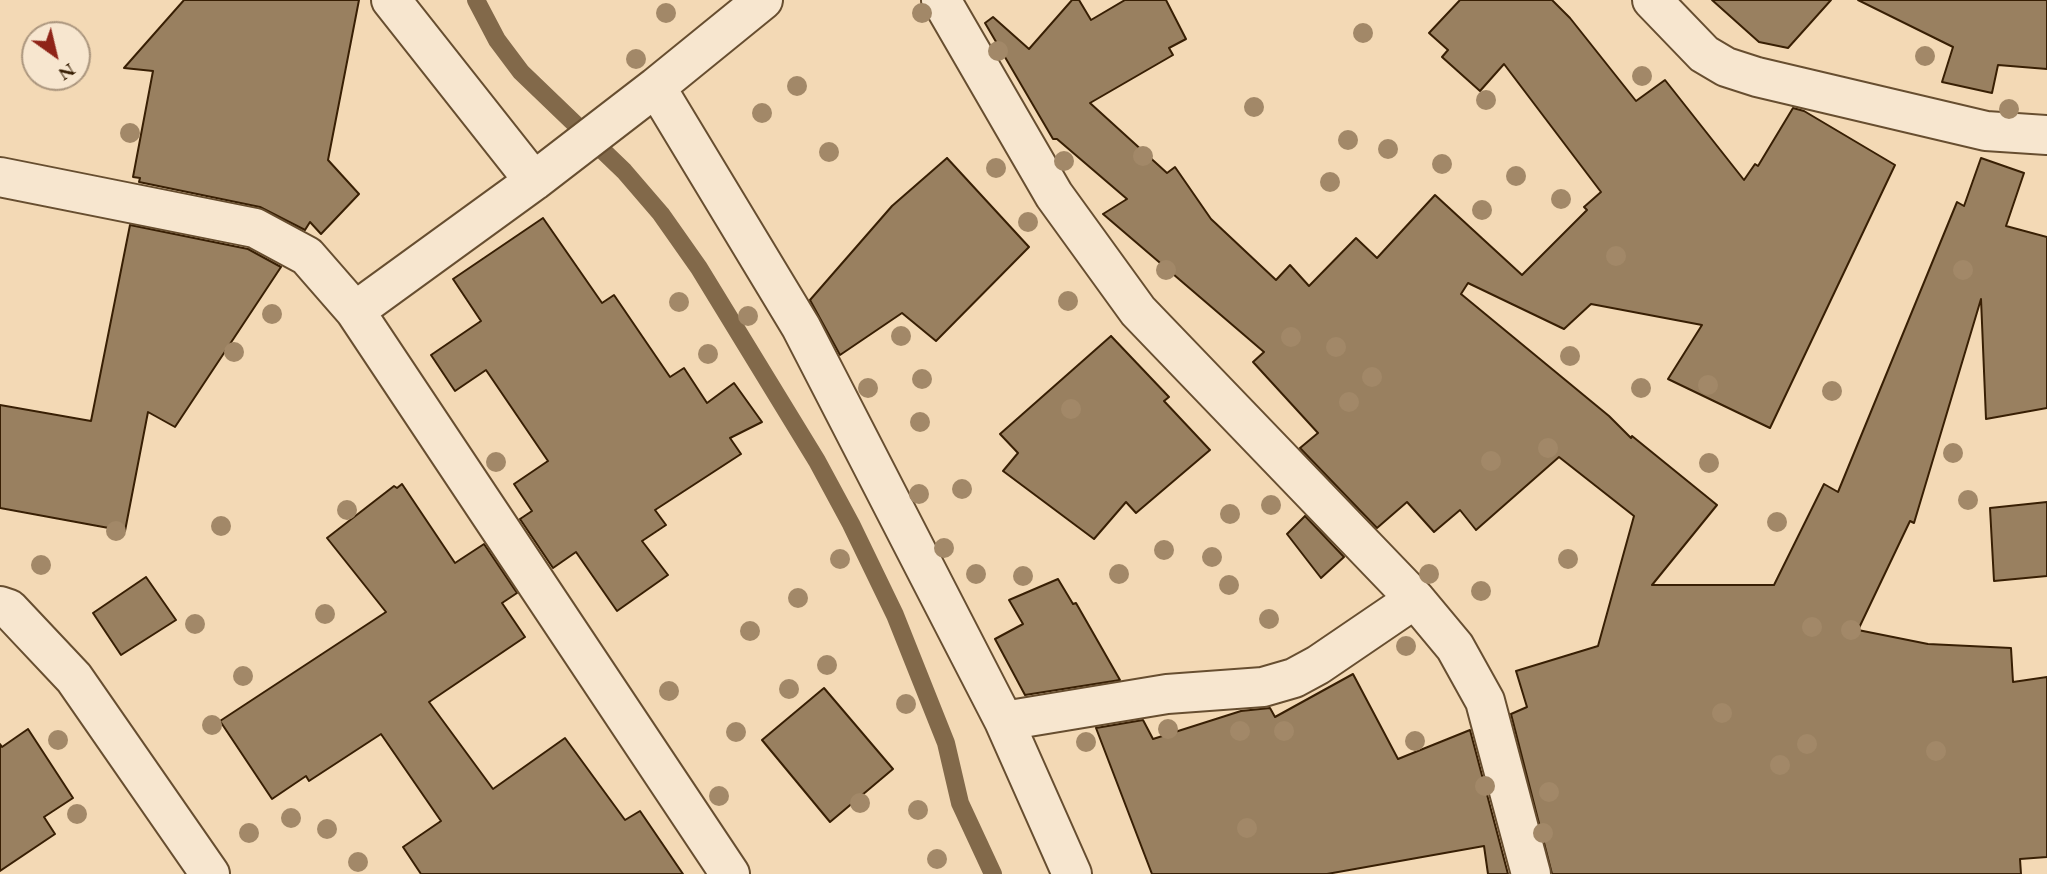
<!DOCTYPE html>
<style>
body{margin:0}
#map{position:relative;width:2047px;height:874px;overflow:hidden;background:#f3d9b5;font-family:"EB Garamond",serif}
canvas{display:block}
.north{position:absolute;left:21px;top:21px;width:70px;height:70px;box-sizing:border-box;background:#f7e6cf;border:2px solid #ab967e;border-radius:50%;rotate:146deg;font-size:19px;font-weight:700;line-height:28px;text-align:center;color:#381f04}
.north::after{content:'';display:block;margin:auto;width:24px;height:32px;background:#8f2418;clip-path:polygon(50% 0,100% 100%,50% 72%,0 100%)}
</style>
<div id="map">
<canvas width="2047" height="874"></canvas>
<div class="north">N</div>
</div>
<script>
const ctx = document.querySelector('canvas').getContext('2d');
ctx.lineJoin = 'round';
const poly = rows => new Path2D(rows.map(r => 'M' + r).join(''));
function trace(path, color, width, dash) { ctx.strokeStyle = color; ctx.lineWidth = width; ctx.lineCap = dash ? 'butt' : 'round'; ctx.setLineDash(dash || []); ctx.stroke(path); }
function fill(path, color) { ctx.fillStyle = color; ctx.fill(path, 'evenodd'); }
const stream = poly([
 [476,0,497,40,521,72,624,171,661,214,699,268,817,461,851,524,895,615,946,743,960,803,993,874]
]);
const building = poly([
 [184,0,359,0,328,160,359,194,321,234,310,222,305,230,260,207,139,182,140,178,133,177,153,71,124,68,184,0],
 [1072,0,1079,0,1091,20,1125,0,1166,0,1186,39,1169,48,1173,55,1090,103,1167,173,1175,167,1211,219,1276,280,1290,265,1309,286,1356,238,1377,258,1435,195,1522,275,1587,210,1584,207,1601,192,1504,64,1480,91,1442,57,1448,50,1429,33,1460,0,1552,0,1570,18,1636,101,1665,80,1744,180,1755,164,1758,166,1793,108,1804,111,1895,165,1770,428,1668,379,1702,325,1591,304,1564,329,1468,283,1461,294,1609,416,1631,438,1632,436,1717,505,1652,585,1774,585,1824,484,1838,492,1957,202,1964,206,1981,158,2024,173,2006,226,2047,237,2047,408,1986,419,1981,299,1914,523,1910,521,1858,630,1928,644,2011,648,2013,682,2047,677,2047,857,2020,859,2021,874,1552,874,1511,714,1527,707,1516,671,1598,646,1634,516,1559,457,1476,530,1460,510,1434,532,1407,502,1377,528,1300,448,1318,433,1253,362,1264,352,1103,214,1127,199,1057,139,1053,139,985,23,993,17,1029,49,1072,0],
 [1712,0,1831,0,1788,48,1759,42,1712,0],
 [1858,0,2047,0,2047,69,1998,65,1992,93,1942,82,1953,47,1858,0],
 [947,158,1029,247,936,341,902,313,840,355,810,300,892,206,947,158],
 [543,218,602,303,614,295,670,377,684,368,707,403,734,383,762,422,730,438,741,454,655,510,666,525,642,541,668,575,617,611,576,552,553,568,520,519,532,511,514,484,548,461,486,370,455,391,431,355,481,321,453,279,543,218],
 [130,225,248,249,281,267,175,427,148,412,125,531,0,508,0,405,91,421,130,225],
 [1111,336,1169,397,1164,401,1210,450,1136,513,1126,502,1094,539,1003,471,1018,453,1000,434,1111,336],
 [402,484,455,563,484,544,517,593,502,603,525,637,429,702,493,789,565,738,625,820,640,811,683,874,421,874,403,847,441,821,381,734,309,781,306,776,272,799,220,721,386,612,327,538,394,486,397,488,402,484],
 [2047,502,2047,576,1994,581,1990,508,2047,502],
 [1305,516,1344,557,1321,578,1287,534,1305,516],
 [146,577,176,620,121,655,93,613,146,577],
 [1058,579,1073,604,1076,603,1120,680,1025,695,995,639,1023,624,1009,600,1058,579],
 [1353,674,1398,759,1470,730,1508,874,1488,874,1484,846,1327,874,1152,874,1096,728,1143,720,1153,739,1241,711,1270,708,1275,717,1353,674],
 [824,688,893,769,830,822,762,740,824,688],
 [28,729,73,798,44,817,55,834,0,871,0,744,2,747,28,729]
]);
const street = poly([
 [391,0,534,181],
 [941,0,1054,195,1138,311,1415,599,1455,647,1485,701,1531,874],
 [1652,0,1704,54,1726,67,1757,77,1986,131,2047,135],
 [656,87,801,327,1004,721,1072,874],
 [0,177,255,228,307,256,355,311,730,874],
 [355,311,534,181,656,87,763,0],
 [0,606,9,609,74,678,210,874],
 [1004,721,1167,694,1263,687,1294,678,1318,665,1415,599]
]);
const trees = [
 [666,13],
 [922,13],
 [1363,33],
 [998,51],
 [1925,56],
 [636,59],
 [1642,76],
 [797,86],
 [1486,100],
 [1254,107],
 [2009,109],
 [762,113],
 [130,133],
 [1348,140],
 [1388,149],
 [829,152],
 [1143,156],
 [1064,161],
 [1442,164],
 [996,168],
 [1516,176],
 [1330,182],
 [1561,199],
 [1482,210],
 [1028,222],
 [1616,256],
 [1166,270],
 [1963,270],
 [1068,301],
 [679,302],
 [272,314],
 [748,316],
 [901,336],
 [1291,337],
 [1336,347],
 [234,352],
 [708,354],
 [1570,356],
 [1372,377],
 [922,379],
 [1708,385],
 [868,388],
 [1641,388],
 [1832,391],
 [1349,402],
 [1071,409],
 [920,422],
 [1548,448],
 [1953,453],
 [1491,461],
 [496,462],
 [1709,463],
 [962,489],
 [919,494],
 [1968,500],
 [1271,505],
 [347,510],
 [1230,514],
 [1777,522],
 [221,526],
 [116,531],
 [944,548],
 [1164,550],
 [1212,557],
 [840,559],
 [1568,559],
 [41,565],
 [976,574],
 [1119,574],
 [1429,574],
 [1023,576],
 [1229,585],
 [1481,591],
 [798,598],
 [325,614],
 [1269,619],
 [195,624],
 [1812,627],
 [1851,630],
 [750,631],
 [1406,646],
 [827,665],
 [243,676],
 [789,689],
 [669,691],
 [906,704],
 [1722,713],
 [212,725],
 [1168,729],
 [1240,731],
 [1284,731],
 [736,732],
 [58,740],
 [1415,741],
 [1086,742],
 [1807,744],
 [1936,751],
 [1780,765],
 [1485,786],
 [1549,792],
 [719,796],
 [860,803],
 [918,810],
 [77,814],
 [291,818],
 [1247,828],
 [327,829],
 [249,833],
 [1543,833],
 [937,859],
 [358,862]
];
trace(stream, '#82694a', 18);
fill(building, '#998060');
trace(building, '#381f04', 2);
trace(street, '#674e30', 42);
trace(street, '#f7e6cf', 38);
ctx.fillStyle = '#a28868';
for (const [x, y] of trees) { ctx.beginPath(); ctx.arc(x, y, 10, 0, 2 * Math.PI); ctx.fill(); }
</script>
